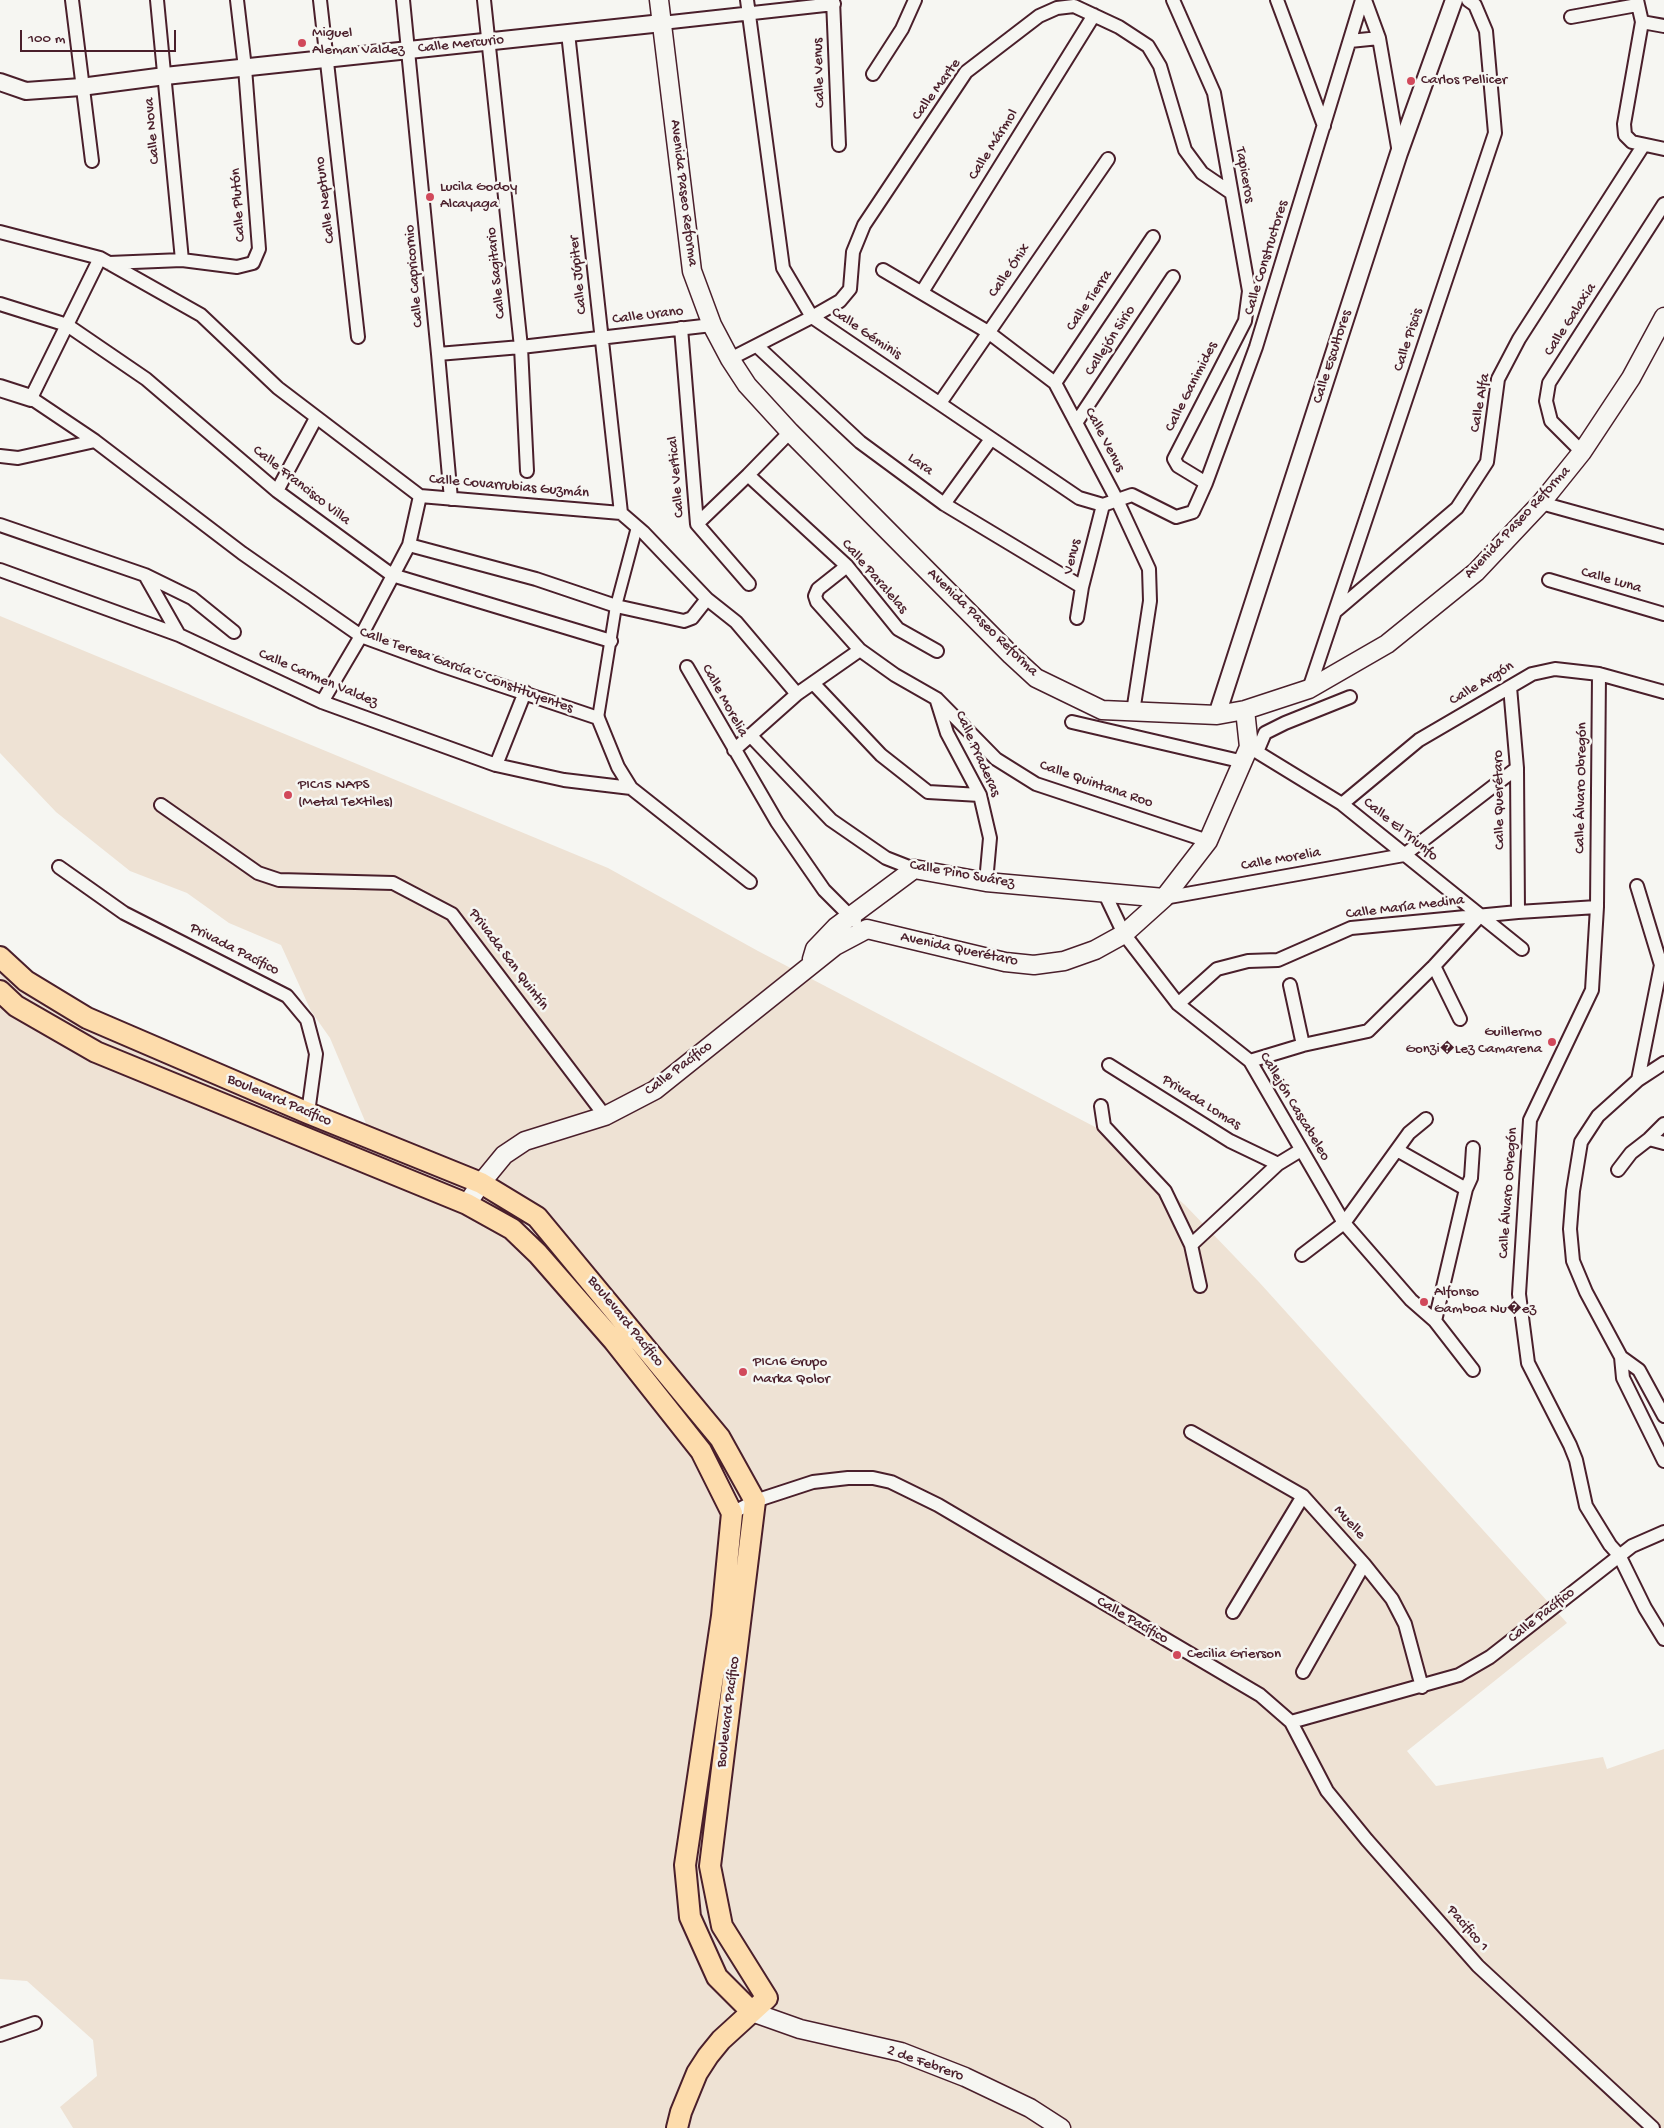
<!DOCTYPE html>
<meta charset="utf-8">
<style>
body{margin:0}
#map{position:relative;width:1664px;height:2128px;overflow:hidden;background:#f6f6f2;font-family:"Gochi Hand",sans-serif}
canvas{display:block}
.scale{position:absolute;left:20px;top:30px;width:156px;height:22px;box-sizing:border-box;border:2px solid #4a1f2b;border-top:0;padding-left:6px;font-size:15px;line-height:18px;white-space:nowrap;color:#4a1f2b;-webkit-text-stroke:4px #f6f6f2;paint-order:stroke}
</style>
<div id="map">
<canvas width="1664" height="2128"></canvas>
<div class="scale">100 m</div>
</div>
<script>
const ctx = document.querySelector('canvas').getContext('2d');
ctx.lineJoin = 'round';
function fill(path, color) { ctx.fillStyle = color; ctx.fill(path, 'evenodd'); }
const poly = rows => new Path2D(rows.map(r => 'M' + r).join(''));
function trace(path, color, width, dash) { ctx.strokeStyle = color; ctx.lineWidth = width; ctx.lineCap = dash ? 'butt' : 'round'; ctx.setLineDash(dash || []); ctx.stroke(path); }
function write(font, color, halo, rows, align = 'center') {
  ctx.font = font + ' "Gochi Hand",sans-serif'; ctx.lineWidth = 5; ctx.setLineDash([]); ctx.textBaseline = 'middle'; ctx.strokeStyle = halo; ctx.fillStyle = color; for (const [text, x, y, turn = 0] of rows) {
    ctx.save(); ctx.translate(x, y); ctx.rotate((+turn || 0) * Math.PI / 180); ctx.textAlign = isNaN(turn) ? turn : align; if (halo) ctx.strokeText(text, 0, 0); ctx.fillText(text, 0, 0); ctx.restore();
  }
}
const built = poly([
 [0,616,608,868,758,951,1097,1128,1185,1205,1259,1282,1567,1623,1407,1751,1436,1786,1603,1757,1607,1769,1664,1749,1664,2128,73,2128,60,2107,97,2076,93,2040,27,1981,0,1979,0,947,31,977,210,1066,370,1133,330,1038,311,1011,281,945,229,923,187,893,130,871,56,812,0,753]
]);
const pedestrian = poly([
 [598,718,616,606,637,527]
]);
const minor = poly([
 [72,0,92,161],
 [157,0,182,260],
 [320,0,358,337],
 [403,0,438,354,451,499],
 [484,0,521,347,527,471],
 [747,0,783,268,812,317,1079,498,1103,505,1132,495,1176,517,1193,512,1206,483,1256,347,1362,0],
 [833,0,839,145],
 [1173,0,1214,93,1249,291,1245,321,1174,459,1178,466,1206,483],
 [1277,0,1324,126],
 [1365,0,1379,38,1399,153],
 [1637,0,1642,22,1624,124,1625,135,1632,142,1664,149],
 [1571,17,1637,5],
 [1642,22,1664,26],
 [662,23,834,4],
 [568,33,621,513],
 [1350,41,1379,38],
 [873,74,902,29,915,0],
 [0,232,100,258,201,315,278,388,420,496,621,513,643,532,707,599,736,622,797,694],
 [100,258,31,398,95,441,242,553,361,636,443,666,598,718,618,767,631,788,750,882],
 [109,263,182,260,237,267,253,263,259,249,245,68,237,0],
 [883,270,988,332,1055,383,1117,500,1149,569,1150,601,1133,712],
 [922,292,1094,15],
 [0,304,67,325,146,379,277,491,392,575,611,641],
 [681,328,697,524],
 [757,346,860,442,944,504,1082,587],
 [438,354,521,347,712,325],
 [730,359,812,317,840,301,850,289,853,252,864,225,966,72,1039,16,1057,8,1074,6,1119,27,1148,46,1160,66,1185,150,1202,173,1230,192],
 [1055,383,1153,237],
 [940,403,1108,159],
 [1076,423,1173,277],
 [1582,452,1551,421,1546,401,1549,383,1664,204],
 [0,456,18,458,95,441],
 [748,475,847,566,898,629,937,651],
 [277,491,316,418],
 [1541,503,1664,537],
 [944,504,991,439],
 [697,524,748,475,790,432],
 [697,524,749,584],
 [0,525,145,575,179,635],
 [409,545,536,579,616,606,684,621,692,618,707,599],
 [847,566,818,589,815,596,817,602,860,650,895,675,937,699,996,759,1036,784,1208,841],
 [0,570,179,635,322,702,496,765,564,780,631,788],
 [145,575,192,598,234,632],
 [1549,580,1664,614],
 [1336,611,1457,508,1487,462,1498,379,1519,339,1643,146],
 [1077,618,1082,587,1103,505],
 [687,667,777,822,824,890,855,921],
 [1599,674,1597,907,1592,990,1530,1120,1519,1294,1528,1363,1570,1445,1576,1460,1586,1506,1610,1545,1619,1555,1645,1608,1664,1639],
 [813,683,881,755,928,792,980,795],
 [1510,687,1517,768,1518,912],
 [1309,689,1495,133,1486,31,1475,5,1468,0],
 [937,701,947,733,980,795,990,838,986,882],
 [322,702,361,636,409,545,420,496],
 [1072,722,1244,762],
 [750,735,831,820,886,858,914,869],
 [1249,747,1342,804,1522,949],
 [734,750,797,694,860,650],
 [1257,752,1265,733,1285,723,1350,697],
 [496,765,525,692],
 [1342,804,1419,740,1532,674,1555,669,1599,674,1664,692],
 [161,805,258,873,279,880,393,883,452,914,605,1116],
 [59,867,124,913,287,996,307,1020,316,1054,308,1113],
 [1637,886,1661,965,1638,1080],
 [1104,892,1124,934,1178,1004,1250,1061,1344,1223,1411,1300,1435,1321,1473,1370],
 [1164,898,1404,855,1517,768],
 [1434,966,1460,1019],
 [1290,985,1303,1045],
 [1178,1004,1217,969,1248,961,1278,960,1351,928,1518,912,1597,907],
 [1250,1061,1303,1045,1368,1031,1434,966,1480,916],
 [1664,1063,1638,1080,1598,1116,1581,1142,1573,1191,1570,1229,1573,1261,1586,1292,1621,1357,1623,1378,1664,1461],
 [1109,1065,1230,1141,1278,1164],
 [1101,1106,1104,1126,1165,1191,1191,1245,1200,1286],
 [1649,1139,1664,1143],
 [1397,1150,1466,1189],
 [1618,1170,1631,1153,1649,1139,1664,1124],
 [1191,1245,1278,1164,1301,1150],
 [1302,1255,1344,1223,1409,1133,1426,1119],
 [1435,1321,1466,1189,1471,1178,1473,1148],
 [1621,1357,1639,1370,1664,1416],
 [1191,1432,1303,1496,1364,1564,1392,1599,1405,1624,1422,1687],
 [732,1513,755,1501,813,1482,848,1478,873,1478,891,1482,938,1505,1260,1695,1291,1722,1327,1791,1367,1840,1478,1966,1653,2128],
 [1233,1612,1303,1496],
 [1303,1672,1364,1564],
 [1291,1722,1459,1675,1490,1657,1632,1546,1664,1532],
 [0,2035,35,2023]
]);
const tertiary = poly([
 [0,82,26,91,81,87,165,76,662,23],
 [0,388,31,398],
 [1217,715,1399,153,1454,0]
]);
const secondary = poly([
 [659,0,692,271,712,325,730,359,747,385,790,432,1011,655,1036,678,1102,710,1217,715,1245,710,1309,689,1387,644,1476,572,1541,503,1582,452,1631,378,1664,317],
 [812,959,815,949,836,927,914,869,986,882,1164,898],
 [467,1204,481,1183,504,1155,525,1141,605,1116,655,1090,835,946,867,929,1005,962,1034,965,1064,961,1095,950,1124,934,1164,898,1208,841,1249,747,1245,710],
 [752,2012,800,2029,901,2052,965,2077,1030,2108,1061,2128]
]);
const primary = poly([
 [0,957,26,981,87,1018,308,1113,481,1183,537,1217,720,1438,755,1501,710,1866,722,1926,767,1998,721,2040,708,2056,697,2073,681,2112,677,2128],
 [0,991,16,1006,96,1052,467,1204,512,1229,538,1254,614,1341,701,1451,732,1513,722,1616,685,1865,690,1917,717,1977,752,2012]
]);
const markers = [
 [302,43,5,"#d1495b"],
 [1411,81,5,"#d1495b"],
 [430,197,5,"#d1495b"],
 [288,795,5,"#d1495b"],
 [1552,1042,5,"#d1495b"],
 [1424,1302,5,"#d1495b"],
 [743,1372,5,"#d1495b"],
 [1177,1655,5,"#d1495b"]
];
const poiNames = [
 ["Miguel",312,34],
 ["Aleman Valdez",312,51],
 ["Carlos Pellicer",1421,81],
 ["Lucila Godoy",440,188],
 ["Alcayaga",440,205],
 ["PIC15 NAPS",298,786],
 ["(Metal Textiles)",298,803],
 ["Guillermo",1542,1033,"right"],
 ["Gonzi�Lez Camarena",1542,1050,"right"],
 ["Alfonso",1434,1293],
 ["Gamboa Nu�ez",1434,1310],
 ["PIC16 Grupo",753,1363],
 ["Marka Qolor",753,1380],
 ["Cecilia Grierson",1187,1655]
];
const streetNames = [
 ["Calle Mercurio",461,45,-6],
 ["Calle Venus",820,73,-92],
 ["Calle Marte",937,90,-54],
 ["Calle Nova",153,131,-95],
 ["Calle Mármol",994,145,-58],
 ["Tapiceros",1244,175,80],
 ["Avenida Paseo Reforma",683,193,83],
 ["Calle Neptuno",326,200,-97],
 ["Calle Plutón",239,205,-94],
 ["Calle Constructores",1267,258,-73],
 ["Calle Ónix",1010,271,-55],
 ["Calle Sagitario",497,273,-96],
 ["Calle Júpiter",579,275,-96],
 ["Calle Capricornio",415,276,-95],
 ["Calle Tierra",1090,301,-56],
 ["Calle Urano",648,316,-7],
 ["Calle Galaxia",1571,320,-57],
 ["Calle Géminis",866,334,34],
 ["Calle Piscis",1409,340,-72],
 ["Callejón Sirio",1111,341,-57],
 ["Calle Escultores",1333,357,-72],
 ["Calle Ganimides",1192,387,-63],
 ["Calle Alfa",1481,403,-80],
 ["Calle Venus",1104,440,62],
 ["Lara",920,465,36],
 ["Calle Vertical",677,477,-95],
 ["Calle Francisco Villa",301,486,38],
 ["Calle Covarrubias Guzmán",509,487,5],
 ["Avenida Paseo Reforma",1518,523,-47],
 ["Venus",1073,557,-76],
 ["Calle Paralelas",874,577,49],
 ["Calle Luna",1611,581,16],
 ["Avenida Paseo Reforma",982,623,44],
 ["Calle Teresa García C Constituyentes",466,671,20],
 ["Calle Carmen Valdez",318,679,23],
 ["Calle Argón",1482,684,-31],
 ["Calle Morelia",724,701,61],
 ["Calle Praderas",977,754,66],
 ["Calle Quintana Roo",1096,785,19],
 ["Calle Álvaro Obregón",1582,788,-89],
 ["Calle Querétaro",1500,800,-91],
 ["Calle El Triunfo",1400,830,39],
 ["Calle Morelia",1281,860,-10],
 ["Calle Pino Suárez",962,875,10],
 ["Calle María Medina",1405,908,-7],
 ["Privada Pacífico",234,950,27],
 ["Avenida Querétaro",959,950,12],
 ["Privada San Quintín",508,960,53],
 ["Calle Pacífico",679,1069,-37],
 ["Boulevard Pacífico",279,1101,23],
 ["Privada Lomas",1201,1103,32],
 ["Callejón Cascabeleo",1294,1107,59],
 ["Calle Álvaro Obregón",1509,1193,-86],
 ["Boulevard Pacífico",625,1322,51],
 ["Muelle",1349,1523,48],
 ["Calle Pacífico",1542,1616,-38],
 ["Calle Pacífico",1132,1621,30],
 ["Boulevard Pacífico",729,1712,-83],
 ["Pacifico 1",1467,1929,49],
 ["2 de Febrero",925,2064,20]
];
fill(built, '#eee2d4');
trace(pedestrian, '#4a1f2b', 14);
trace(minor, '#4a1f2b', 16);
trace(tertiary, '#4a1f2b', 20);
trace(secondary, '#4a1f2b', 21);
trace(primary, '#4a1f2b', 24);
trace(pedestrian, '#f6f6f2', 10);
trace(minor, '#f6f6f2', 12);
trace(tertiary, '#f6f6f2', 16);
trace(secondary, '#f6f6f2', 18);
trace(primary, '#fddcac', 20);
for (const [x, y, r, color] of markers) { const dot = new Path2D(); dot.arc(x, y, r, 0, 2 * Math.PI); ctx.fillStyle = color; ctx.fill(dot); trace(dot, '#f6f6f2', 2); }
write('15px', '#4a1f2b', '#f6f6f2', poiNames, 'left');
write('15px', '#4a1f2b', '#f6f6f2', streetNames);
</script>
